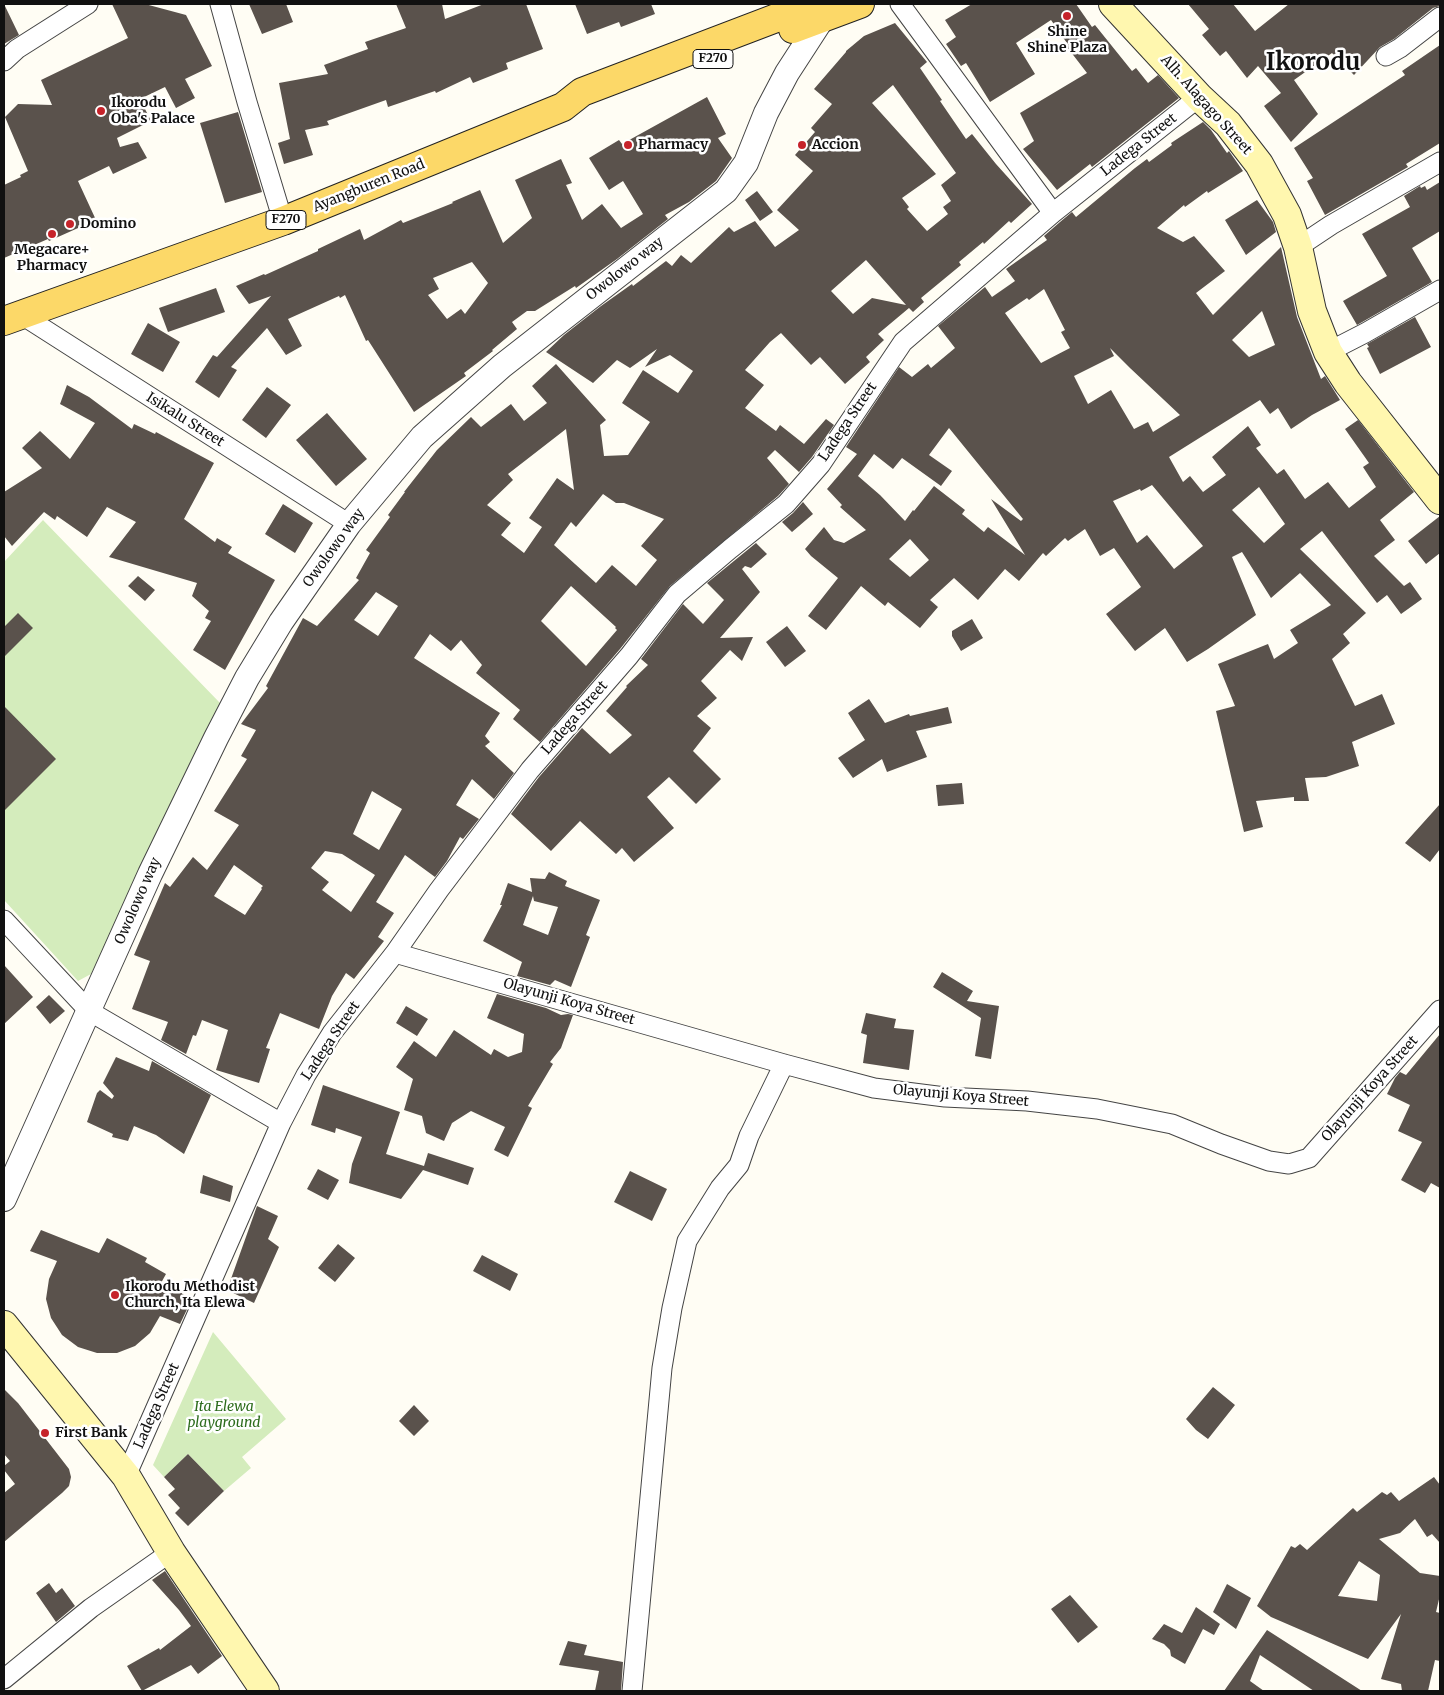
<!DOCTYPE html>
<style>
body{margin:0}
#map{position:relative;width:1444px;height:1695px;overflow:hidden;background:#fffdf4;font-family:Merriweather,serif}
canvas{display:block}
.frame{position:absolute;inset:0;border:5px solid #111;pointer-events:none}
</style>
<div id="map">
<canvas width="1444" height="1695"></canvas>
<div class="frame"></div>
</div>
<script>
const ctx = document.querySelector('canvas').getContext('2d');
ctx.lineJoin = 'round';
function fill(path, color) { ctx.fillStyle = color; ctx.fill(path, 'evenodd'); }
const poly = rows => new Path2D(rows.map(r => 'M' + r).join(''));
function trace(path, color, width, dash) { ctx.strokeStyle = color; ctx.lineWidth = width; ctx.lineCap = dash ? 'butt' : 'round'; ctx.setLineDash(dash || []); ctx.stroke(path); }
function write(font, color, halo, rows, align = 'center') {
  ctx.font = font + ' Merriweather,serif'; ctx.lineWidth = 5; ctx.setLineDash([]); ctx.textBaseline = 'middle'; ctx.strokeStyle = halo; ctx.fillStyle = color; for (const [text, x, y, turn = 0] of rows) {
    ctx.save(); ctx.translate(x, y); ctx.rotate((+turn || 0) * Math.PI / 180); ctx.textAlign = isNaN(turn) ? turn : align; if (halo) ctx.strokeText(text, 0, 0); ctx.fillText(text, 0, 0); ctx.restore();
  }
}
const green = poly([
 [43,520,220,703,91,974,78,981,4,900,4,562],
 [213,1332,286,1419,242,1457,251,1468,224,1491,188,1454,164,1477,153,1465]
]);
const building = poly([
 [4,4,19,35,4,44],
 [112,4,145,4,186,15,212,66,185,79,195,98,176,108,165,87,140,99,151,121,117,138,120,147,138,142,147,158,113,174,109,166,78,181,96,220,49,241,48,239,4,258,4,185,21,177,20,175,28,171,5,117,18,104,52,105,41,80,128,38],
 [249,4,286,4,293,22,262,34],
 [396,4,442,4,445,19,484,4,526,4,543,49,506,63,508,69,473,83,470,77,436,93,435,91,388,107,386,100,327,121,329,125,305,130,313,155,284,164,278,143,290,139,279,83,328,74,324,65,368,49,365,42,406,28],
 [575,4,651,4,655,14,621,27,619,22,587,34],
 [972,4,1076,4,1092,27,1095,25,1132,71,1136,68,1148,83,1158,75,1179,98,1092,167,1090,164,1057,190,1023,149,1034,141,1020,113,1087,73,1067,47,1069,46,1051,20,1016,43,1035,74,990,102,966,63,961,66,946,44,956,37,945,20],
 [1188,4,1233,4,1255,31,1289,4,1440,4,1440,6,1433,8,1394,39,1380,47,1354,75,1332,53,1294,80,1318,114,1291,142,1264,106,1281,93,1258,66,1247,78,1226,51,1220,56,1202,35,1209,29],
 [895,23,927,62,920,68,942,100,940,101,966,139,972,134,996,164,1032,204,1011,223,1009,221,984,244,983,242,959,262,961,265,921,298,924,302,913,312,909,308,878,334,884,340,866,357,870,362,845,384,820,357,811,365,781,333,770,342,745,370,764,385,745,408,776,431,780,425,804,444,826,419,834,425,812,457,799,472,775,450,767,458,789,484,778,496,670,586,620,649,540,742,513,719,520,710,476,673,482,665,461,640,451,651,430,634,414,658,500,713,485,736,490,742,485,746,514,773,494,799,472,779,456,805,479,819,463,839,460,837,447,861,435,877,405,855,376,902,394,913,378,937,384,941,354,979,346,973,332,996,319,1029,280,1013,266,1048,270,1049,259,1083,216,1070,228,1030,202,1020,196,1036,193,1035,186,1054,161,1040,168,1022,132,1009,150,961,134,955,165,883,170,887,193,857,207,870,239,825,214,811,247,759,241,756,256,730,241,724,268,688,266,686,303,618,317,626,359,580,356,578,370,553,366,550,390,517,388,515,405,492,404,492,437,450,471,417,481,427,511,404,524,421,547,403,532,386,556,364,606,420,600,425,604,456,628,455,650,422,622,403,643,370,678,393,693,371,670,355,645,367,657,349,630,368,617,360,593,383,546,352,564,335,601,306,632,284,633,286,666,261,672,266,681,255,691,263,729,227,734,232,755,221,775,247,799,230,777,210,813,171,795,155,815,132,811,128,832,104,814,89,846,52,846,51,864,36],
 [893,85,956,173,941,185,951,201,943,207,948,214,927,231,907,209,909,207,902,198,936,174,872,103],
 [866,260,906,305,872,298,853,314,831,291],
 [566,429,574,490,557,478,529,518,542,527,524,553,501,535,511,523,487,505,513,480,508,474],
 [603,494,616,503,624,503,664,519,641,546,657,560,636,586,612,565,596,583,554,545,571,522,576,527],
 [571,586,616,627,615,628,617,630,586,666,541,621],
 [376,592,398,606,378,636,354,620],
 [372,791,402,809,379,850,353,834],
 [325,851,342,854,375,875,351,912,322,890,329,882,311,868],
 [234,865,263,886,261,888,262,889,245,915,214,896],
 [1440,45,1440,143,1406,164,1408,167,1325,215,1307,181,1313,178,1294,148,1405,75,1402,71],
 [707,97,726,134,718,138,732,158,716,181,689,202,665,215,668,219,617,259,576,288,575,286,535,311,527,311,512,322,517,329,492,350,493,351,464,373,466,376,414,412,368,340,366,341,345,295,340,298,339,296,288,319,302,346,286,355,267,328,231,367,237,370,219,398,195,382,213,355,217,357,271,296,249,304,236,286,264,274,265,275,318,251,318,249,360,229,364,240,401,220,403,223,453,203,452,202,480,190,503,243,532,218,515,180,561,159,572,183,566,185,582,220,602,204,621,228,643,214,623,181,609,190,589,158,619,140,622,144],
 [472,262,488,283,465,314,461,309,447,319,428,295,439,289,433,278],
 [238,112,262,192,225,203,200,123],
 [1203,122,1211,130,1227,153,1229,151,1243,171,1208,193,1207,191,1185,207,1184,205,1157,228,1183,242,1194,236,1225,271,1196,293,1213,315,1281,247,1297,317,1321,379,1325,376,1340,400,1312,415,1291,429,1278,408,1270,414,1260,400,1169,457,1183,482,1190,476,1203,492,1226,475,1212,457,1248,426,1261,445,1256,448,1277,474,1284,469,1305,499,1328,482,1349,508,1376,487,1363,467,1369,463,1345,429,1358,420,1414,492,1380,520,1395,540,1374,556,1404,586,1410,582,1422,599,1401,614,1387,595,1377,603,1322,531,1300,549,1366,613,1343,634,1350,643,1332,659,1355,706,1382,694,1395,724,1352,742,1359,766,1326,777,1305,778,1309,801,1294,801,1294,797,1256,801,1263,827,1244,832,1216,711,1235,706,1218,664,1268,644,1274,659,1298,643,1290,630,1331,605,1300,573,1271,598,1242,552,1232,557,1256,615,1208,649,1187,662,1165,628,1135,651,1106,614,1141,587,1114,548,1100,556,1085,529,1068,541,1065,538,1046,556,1043,553,1019,581,1005,569,978,600,954,578,930,600,938,607,920,628,888,602,885,606,861,586,826,630,808,616,838,578,811,556,805,549,824,527,834,540,844,543,866,530,840,507,842,505,827,489,857,454,846,447,899,367,912,377,928,364,931,368,955,348,938,326,985,287,992,297,1015,281,1006,269,1047,240,1044,236,1060,222,1072,212,1076,217,1135,168,1147,159,1149,162,1172,145,1171,143],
 [1044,289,1065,330,1061,332,1070,348,1041,363,1005,313,1027,298,1029,300],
 [1262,311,1275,345,1249,357,1232,340],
 [1110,348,1130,368,1180,415,1153,432,1148,422,1134,429,1111,390,1088,404,1074,376,1114,356],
 [949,428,1023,519,1021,521,991,499,1025,555,988,527,984,532,962,514,965,510,934,486,914,511,913,510,905,521,880,495,858,476,874,454,893,469,902,458,941,486,952,471,929,455],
 [1152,485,1203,546,1174,569,1147,535,1137,543,1113,501,1140,489,1141,491],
 [1259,487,1285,524,1264,543,1232,510],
 [910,539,929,560,910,577,889,559],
 [1440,182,1440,231,1412,248,1432,282,1357,325,1343,301,1387,276,1362,234,1410,207,1404,196,1420,186,1421,188,1425,186,1427,190],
 [757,191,773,212,760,221,745,200],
 [1257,200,1273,222,1276,232,1246,255,1225,220],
 [216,288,225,312,168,332,159,308],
 [1415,317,1431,347,1380,374,1367,348,1369,347,1367,344],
 [148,323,180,342,163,372,131,354],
 [67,385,89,397,132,429,134,424,155,434,156,432,214,463,184,519,215,542,217,538,232,547,228,553,275,580,225,670,193,650,211,621,205,618,209,611,192,596,197,583,109,557,136,522,107,507,87,537,57,516,55,520,44,512,12,546,4,536,4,492,42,468,22,448,40,431,70,459,95,423,60,404],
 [267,387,291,405,266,438,242,420],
 [327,413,367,459,336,486,296,440],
 [803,502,813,514,792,532,782,522,793,513],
 [283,504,313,523,295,553,265,534],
 [1440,516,1440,553,1426,564,1408,541],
 [756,543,767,554,751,568,745,566,742,569,760,592,720,638,753,637,742,661,730,650,701,681,717,698,697,716,711,728,693,751,721,779,696,804,669,777,647,797,674,828,634,862,622,848,616,854,580,821,551,851,511,814,539,777,582,728,610,754,632,735,606,711,627,687,626,686,648,665,641,659,683,604,703,624,724,600,707,583],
 [138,576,155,590,145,601,128,586],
 [18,613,33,628,4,657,4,627],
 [972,619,983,638,961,651,952,636,952,631],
 [787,626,806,651,785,667,766,642],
 [869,699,885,723,909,714,910,716,948,707,952,723,916,731,927,757,887,772,882,759,853,778,838,758,865,740,848,713],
 [4,706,56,759,4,811],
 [962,783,964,804,938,806,936,785],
 [1440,804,1440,849,1430,862,1405,843],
 [549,872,567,881,565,886,600,900,586,935,590,937,571,987,555,980,550,985,517,976,522,962,483,941,502,905,500,905,508,883,532,892,530,878,545,879],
 [533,896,534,901,558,907,548,935,523,925],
 [4,965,33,997,4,1024],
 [942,972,973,991,967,1001,999,1006,991,1059,975,1056,981,1018,933,987],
 [497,994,546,1008,561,1015,568,1014,573,1015,561,1048,550,1062,553,1064,528,1106,532,1108,508,1157,494,1150,505,1127,471,1111,452,1123,444,1141,426,1133,422,1116,404,1110,413,1079,396,1067,414,1041,436,1057,454,1030,491,1055,494,1049,508,1057,522,1052,524,1034,487,1018],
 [49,995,65,1011,50,1024,36,1007],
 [406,1006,428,1019,417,1036,396,1023],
 [866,1013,896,1019,894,1028,914,1030,909,1070,863,1063,867,1035,861,1033],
 [1440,1034,1440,1188,1431,1183,1425,1193,1401,1180,1422,1142,1398,1131,1410,1105,1387,1094,1395,1078,1400,1072,1406,1075],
 [116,1057,149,1071,152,1061,211,1095,184,1154,156,1135,134,1126,128,1141,112,1137,113,1134,87,1122,97,1093,100,1090,112,1099,114,1096,103,1083],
 [323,1085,400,1112,386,1154,424,1166,428,1153,474,1168,468,1185,423,1170,401,1199,349,1183,352,1164,362,1137,336,1128,335,1133,311,1125],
 [318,1169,339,1180,328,1200,307,1189],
 [630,1171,667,1189,652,1221,614,1202],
 [203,1175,233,1186,230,1202,200,1193],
 [257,1206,278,1216,268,1239,279,1247,254,1303,227,1290],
 [41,1230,99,1253,107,1238,147,1258,145,1262,166,1274,161,1283,178,1290,191,1301,180,1324,160,1316,150,1333,135,1346,117,1353,97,1353,78,1347,62,1335,51,1318,46,1299,49,1279,57,1261,30,1251],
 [338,1244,355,1258,335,1282,318,1268],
 [482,1255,518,1274,510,1291,473,1271],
 [1213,1387,1235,1405,1208,1439,1196,1430,1186,1419],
 [4,1389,18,1403,69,1469,71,1477,69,1486,62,1493,4,1542,4,1493,15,1484,4,1470,4,1466,10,1461,4,1454],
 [414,1405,429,1421,414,1436,399,1421],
 [188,1454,224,1491,188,1526,175,1513,180,1508,168,1495,175,1489,164,1477],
 [1434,1477,1440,1485,1440,1543,1432,1534,1427,1537,1415,1519,1400,1533,1379,1539,1420,1573,1440,1576,1440,1595,1436,1612,1440,1613,1440,1661,1435,1660,1428,1691,1402,1691,1401,1684,1381,1679,1401,1614,1368,1659,1271,1617,1257,1606,1291,1546,1295,1548,1300,1544,1307,1550,1353,1508,1357,1512,1382,1492,1387,1495,1391,1492,1399,1501],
 [1359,1561,1380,1575,1377,1601,1338,1596],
 [165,1571,222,1656,198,1674,191,1665,142,1691,127,1666,159,1648,160,1650,191,1626,179,1610,152,1580],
 [49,1583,56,1593,62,1588,75,1606,56,1622,36,1593],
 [1227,1584,1251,1598,1236,1629,1213,1612],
 [1070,1595,1098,1627,1078,1643,1051,1609],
 [1196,1607,1220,1624,1214,1635,1203,1629,1185,1664,1171,1656,1170,1650,1164,1644,1152,1639,1164,1624,1182,1633],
 [1267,1630,1362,1691,1314,1691,1260,1655,1250,1681,1264,1691,1224,1691],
 [568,1641,587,1645,584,1655,623,1662,621,1691,595,1691,599,1671,559,1665]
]);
const minor = poly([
 [220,4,247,102,283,221],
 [900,4,1053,213],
 [1386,56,1400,48,1440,17],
 [4,61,17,49,88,4],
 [1298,247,1331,225,1440,162],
 [22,315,349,524],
 [1328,352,1365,333,1440,290],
 [4,920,89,1011,281,1123],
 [395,953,784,1064,874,1088,945,1097,1027,1101,1097,1109,1172,1124,1221,1144,1269,1161,1289,1164,1309,1158,1440,1010],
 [126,1476,281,1123,306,1075,332,1033,395,953,439,890,530,770,629,656,677,594,730,549,786,504,821,464,903,342,1053,213,1199,97],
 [4,1679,91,1608,171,1552],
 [632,1691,662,1368,672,1308,687,1241,720,1188,739,1165,749,1136,784,1064]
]);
const tertiary = poly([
 [4,1199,150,874,216,738,247,678,281,622,349,524,422,437,502,366,726,191,746,163,766,113,787,73,822,19]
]);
const secondary = poly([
 [1113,4,1199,97,1228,124,1259,164,1287,215,1298,247,1312,311,1328,352,1348,383,1440,500],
 [4,1325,126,1476,171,1552,265,1691]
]);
const primary = poly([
 [793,29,860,4],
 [4,321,283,221,563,107,582,92,813,4]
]);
const markers = [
 [1067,16,5,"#c6232a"],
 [101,111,5,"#c6232a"],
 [628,145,5,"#c6232a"],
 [802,145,5,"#c6232a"],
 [70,224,5,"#c6232a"],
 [52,234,5,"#c6232a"],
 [115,1295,5,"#c6232a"],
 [45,1433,5,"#c6232a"]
];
const shields = [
 [713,59,40],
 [286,220,40]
];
const shieldNames = [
 ["F270",713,59],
 ["F270",286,220]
];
const poiNames = [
 ["Shine",1067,32,"center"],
 ["Shine Plaza",1067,48,"center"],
 ["Ikorodu",111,103],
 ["Oba's Palace",111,119],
 ["Pharmacy",638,145],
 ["Accion",812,145],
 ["Domino",80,224],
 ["Megacare+",52,250,"center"],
 ["Pharmacy",52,266,"center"],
 ["Ikorodu Methodist",125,1287],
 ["Church, Ita Elewa",125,1303],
 ["First Bank",55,1433]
];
const streetNames = [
 ["Alh. Alagago Street",1206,105,48],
 ["Ladega Street",1139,145,-38],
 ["Ayangburen Road",369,186,-22],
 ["Owolowo way",625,269,-38],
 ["Isikalu Street",185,420,32],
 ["Ladega Street",848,422,-56],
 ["Owolowo way",334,548,-54],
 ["Ladega Street",575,718,-49],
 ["Owolowo way",138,901,-66],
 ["Olayunji Koya Street",569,1002,16],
 ["Ladega Street",331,1041,-56],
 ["Olayunji Koya Street",1370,1089,-48],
 ["Olayunji Koya Street",961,1096,5],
 ["Ladega Street",157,1406,-66]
];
const parkNames = [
 ["Ita Elewa",224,1407],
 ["playground",224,1423]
];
const townNames = [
 ["Ikorodu",1313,63]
];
fill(green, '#d4ecbc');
fill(building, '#5a524c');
trace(minor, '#444', 21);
trace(tertiary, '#444', 26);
trace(secondary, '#333', 30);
trace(primary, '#222', 30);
trace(minor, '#fff', 19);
trace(tertiary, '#fff', 24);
trace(secondary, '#fff7af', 28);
trace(primary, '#fcd868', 28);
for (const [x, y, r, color] of markers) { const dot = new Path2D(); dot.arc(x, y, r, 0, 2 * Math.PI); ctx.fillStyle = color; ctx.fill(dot); trace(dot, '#fff', 2); }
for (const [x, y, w] of shields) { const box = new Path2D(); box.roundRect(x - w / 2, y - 9.5, w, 19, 4); ctx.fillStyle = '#fff'; ctx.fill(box); trace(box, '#111', 1); }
write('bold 12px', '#111', null, shieldNames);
write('bold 14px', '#111', '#fff', poiNames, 'left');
write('14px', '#111', '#fff', streetNames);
write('italic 14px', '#2d6c1d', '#fff', parkNames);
write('bold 24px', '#111', '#fff', townNames);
</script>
